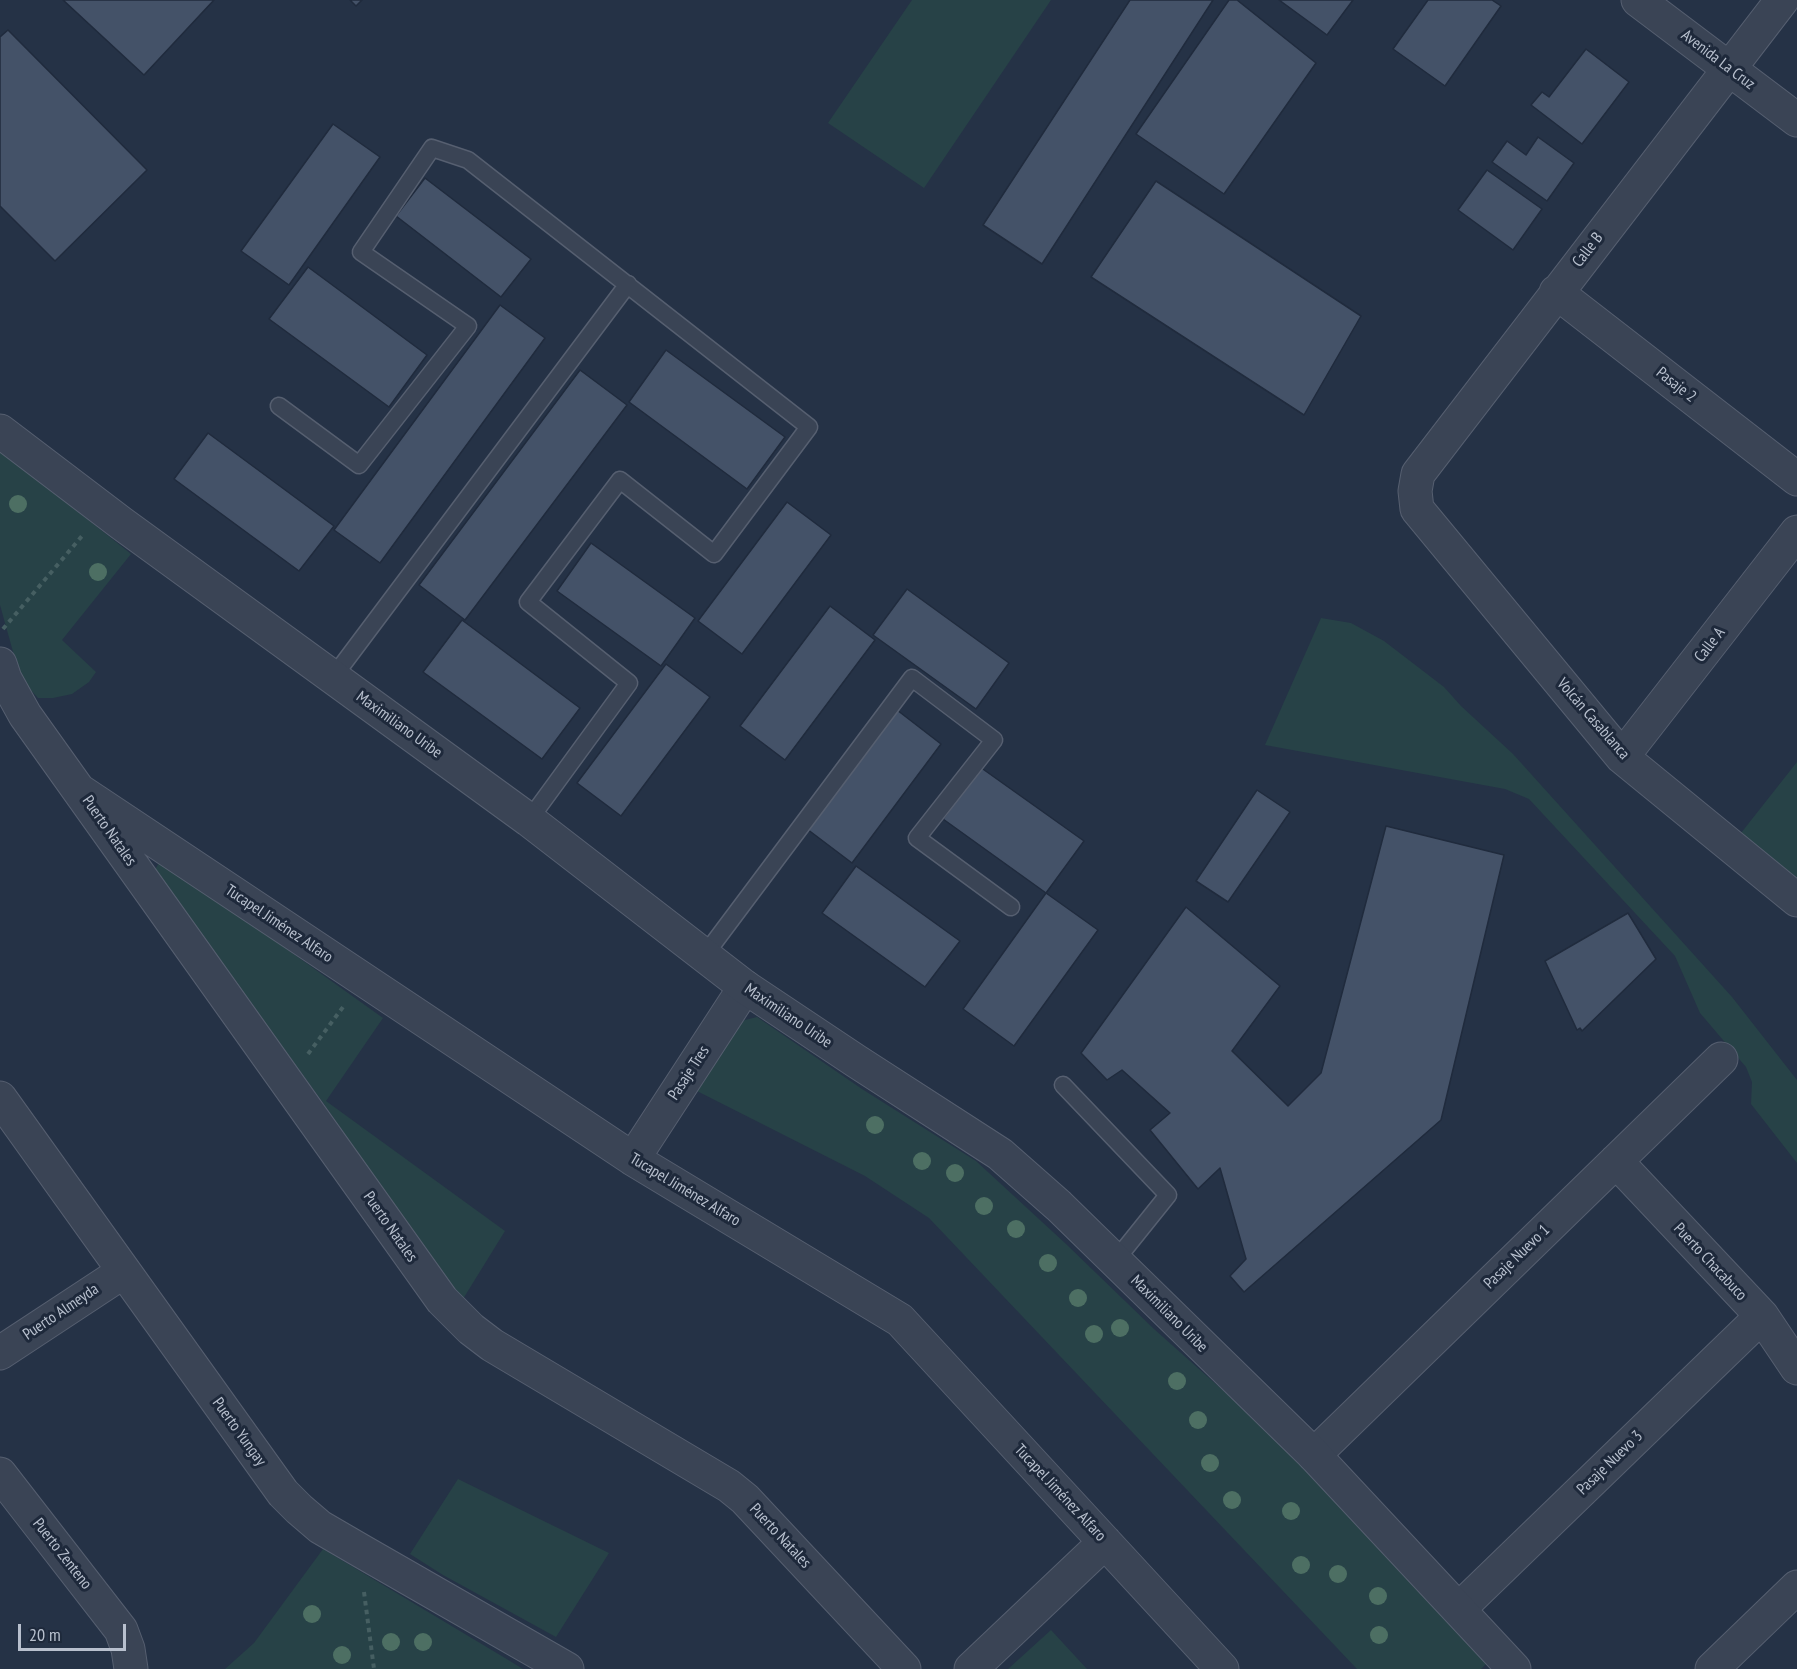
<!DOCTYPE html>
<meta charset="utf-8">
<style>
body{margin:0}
#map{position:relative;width:1797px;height:1669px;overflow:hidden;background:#253246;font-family:"PT Sans Narrow",sans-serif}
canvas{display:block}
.scale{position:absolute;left:18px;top:1624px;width:108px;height:27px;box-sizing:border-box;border:3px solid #b8c0ce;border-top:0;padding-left:8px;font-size:18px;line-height:21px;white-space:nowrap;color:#b8c0ce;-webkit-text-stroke:4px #1e293b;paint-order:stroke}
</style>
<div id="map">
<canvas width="1797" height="1669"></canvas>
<div class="scale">20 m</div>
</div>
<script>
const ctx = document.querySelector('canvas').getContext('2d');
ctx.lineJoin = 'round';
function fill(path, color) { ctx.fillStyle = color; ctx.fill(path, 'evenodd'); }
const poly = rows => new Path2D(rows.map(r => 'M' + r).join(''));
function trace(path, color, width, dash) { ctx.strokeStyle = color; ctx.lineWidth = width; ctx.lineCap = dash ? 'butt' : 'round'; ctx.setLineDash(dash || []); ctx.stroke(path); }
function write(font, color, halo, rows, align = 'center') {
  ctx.font = font + ' "PT Sans Narrow",sans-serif'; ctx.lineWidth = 6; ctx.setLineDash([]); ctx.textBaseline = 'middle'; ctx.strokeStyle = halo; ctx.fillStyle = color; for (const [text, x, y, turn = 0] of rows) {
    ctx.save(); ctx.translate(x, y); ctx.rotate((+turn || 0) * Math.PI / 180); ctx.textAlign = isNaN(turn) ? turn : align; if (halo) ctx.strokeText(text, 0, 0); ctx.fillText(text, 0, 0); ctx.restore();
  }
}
const green = poly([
 [912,0,1051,0,924,188,828,123],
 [0,449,131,554,62,640,96,672,89,682,72,694,53,698,38,698,26,685,17,666,0,605],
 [1321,618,1351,623,1384,641,1444,687,1461,706,1513,754,1732,997,1797,1080,1797,1163,1751,1104,1752,1082,1746,1067,1700,1013,1675,956,1529,799,1505,789,1265,745],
 [1797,762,1797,878,1741,833],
 [165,862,383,1018,326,1101,505,1231,463,1299,436,1267,405,1224,324,1104,156,875,156,868,159,863],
 [757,1017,862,1089,976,1161,1066,1244,1154,1329,1280,1441,1487,1663,1481,1669,1357,1669,929,1218,865,1176,693,1089,731,1027,745,1020],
 [458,1479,609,1553,556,1637,443,1575,410,1554],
 [323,1549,505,1658,523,1669,225,1669,254,1643],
 [1051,1630,1087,1669,1008,1669]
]);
const building = poly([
 [63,0,214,0,144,75,63,0],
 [350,0,362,0,356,6,350,0],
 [1130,0,1213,0,1042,264,983,225,1130,0],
 [1229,0,1237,0,1316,63,1224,194,1136,134,1229,0],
 [1279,0,1353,0,1327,35,1279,0],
 [1428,0,1492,0,1501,6,1445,86,1393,49,1428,0],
 [8,30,147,170,55,261,0,206,0,37,8,30],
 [1586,49,1629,82,1582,144,1531,105,1542,92,1549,97,1586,49],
 [333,124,380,157,289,285,241,251,333,124],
 [1538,137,1574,163,1547,201,1492,162,1507,141,1526,155,1538,137],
 [1487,170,1542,209,1513,250,1458,210,1487,170],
 [425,178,531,259,501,297,396,216,425,178],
 [1156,181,1361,316,1304,415,1091,277,1156,181],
 [308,267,427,355,389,407,269,319,308,267],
 [500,305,545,338,380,563,334,530,500,305],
 [666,350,785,437,747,489,629,402,666,350],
 [580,370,627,405,465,620,419,585,580,370],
 [208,433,334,526,299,571,174,479,208,433],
 [787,502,831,535,742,654,698,621,787,502],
 [591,543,695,618,661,666,557,591,591,543],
 [907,589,1009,663,976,709,873,635,907,589],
 [830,606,875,640,785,760,740,726,830,606],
 [462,620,580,708,542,759,423,672,462,620],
 [666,664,710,697,621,816,577,783,666,664],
 [897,710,941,744,852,863,807,829,897,710],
 [980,767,1084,841,1046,893,943,819,980,767],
 [1257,790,1290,812,1228,902,1196,881,1257,790],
 [1386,826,1504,855,1441,1120,1244,1292,1230,1276,1246,1259,1220,1168,1198,1189,1150,1130,1170,1113,1122,1070,1107,1080,1081,1053,1186,907,1280,986,1232,1051,1288,1106,1321,1073,1386,826],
 [856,866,960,941,925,987,822,913,856,866],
 [1046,893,1098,930,1014,1046,963,1009,1046,893],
 [1628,913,1656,959,1582,1031,1580,1028,1577,1030,1545,961,1628,913]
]);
const path = poly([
 [3,629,82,536],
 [308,1054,343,1007],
 [364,1592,374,1669]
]);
const service = poly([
 [279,406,359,465,468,326,361,252,432,148,468,160,809,427,714,554,620,480,528,602,629,683,529,820],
 [334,676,628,284],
 [704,956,912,678,994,740,917,838,1011,907],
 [1063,1085,1168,1195,1115,1261]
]);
const minor = poly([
 [1638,0,1797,120],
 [1782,0,1418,474,1415,491,1417,509,1622,757,1797,900],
 [1556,292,1797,479],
 [0,664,5,679,25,715,442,1300,471,1329,492,1345,729,1486,745,1499,904,1669],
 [1622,757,1797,532],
 [80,791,633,1159,900,1320,1222,1669],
 [0,1098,283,1493,299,1509,320,1527,363,1552,567,1669],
 [633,1159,745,987],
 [1616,1161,1762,1316,1797,1368],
 [0,1353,123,1272],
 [1314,1455,1721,1059],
 [0,1474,121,1630,128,1649,131,1669],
 [1459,1609,1762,1316],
 [971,1669,1105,1542],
 [1712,1669,1797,1587]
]);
const tertiary = poly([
 [0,431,121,523,529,820,745,987,856,1061,1000,1154,1059,1206,1314,1455,1514,1669]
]);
const trees = [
 [18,504],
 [98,572],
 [875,1125],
 [922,1161],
 [955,1173],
 [984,1206],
 [1016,1229],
 [1048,1263],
 [1078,1298],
 [1120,1328],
 [1094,1334],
 [1177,1381],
 [1198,1420],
 [1210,1463],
 [1232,1500],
 [1291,1511],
 [1301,1565],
 [1338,1574],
 [1378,1596],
 [312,1614],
 [1379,1635],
 [391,1642],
 [423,1642],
 [342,1655]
];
const streetNames = [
 ["Avenida La Cruz",1718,60,37],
 ["Calle B",1588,250,-52],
 ["Pasaje 2",1676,385,38],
 ["Calle A",1710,645,-52],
 ["Volcán Casablanca",1593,719,49],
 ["Maximiliano Uribe",399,725,36],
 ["Puerto Natales",109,831,55],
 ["Tucapel Jiménez Alfaro",279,924,34],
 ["Maximiliano Uribe",788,1016,34],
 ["Pasaje Tres",689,1073,-57],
 ["Tucapel Jiménez Alfaro",685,1190,31],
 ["Puerto Natales",390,1227,55],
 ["Pasaje Nuevo 1",1517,1257,-44],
 ["Puerto Chacabuco",1710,1262,47],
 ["Puerto Almeyda",61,1312,-34],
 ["Maximiliano Uribe",1169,1314,45],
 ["Puerto Yungay",239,1432,54],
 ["Pasaje Nuevo 3",1610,1463,-44],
 ["Tucapel Jiménez Alfaro",1060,1493,47],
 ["Puerto Natales",780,1536,47],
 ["Puerto Zenteno",62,1554,52]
];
fill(green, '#274247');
fill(building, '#445268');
trace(building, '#202b3d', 1.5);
trace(service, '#565f70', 19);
trace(minor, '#565f70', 35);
trace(tertiary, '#565f70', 35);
trace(path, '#465f62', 4, [4.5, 4.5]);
trace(service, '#3a4455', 16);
trace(minor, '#3a4455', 33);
trace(tertiary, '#3a4455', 33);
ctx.fillStyle = '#4d6f63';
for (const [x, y] of trees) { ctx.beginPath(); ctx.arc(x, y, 9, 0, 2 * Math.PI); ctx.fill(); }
write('16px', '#b8c0ce', '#1e293b', streetNames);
</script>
